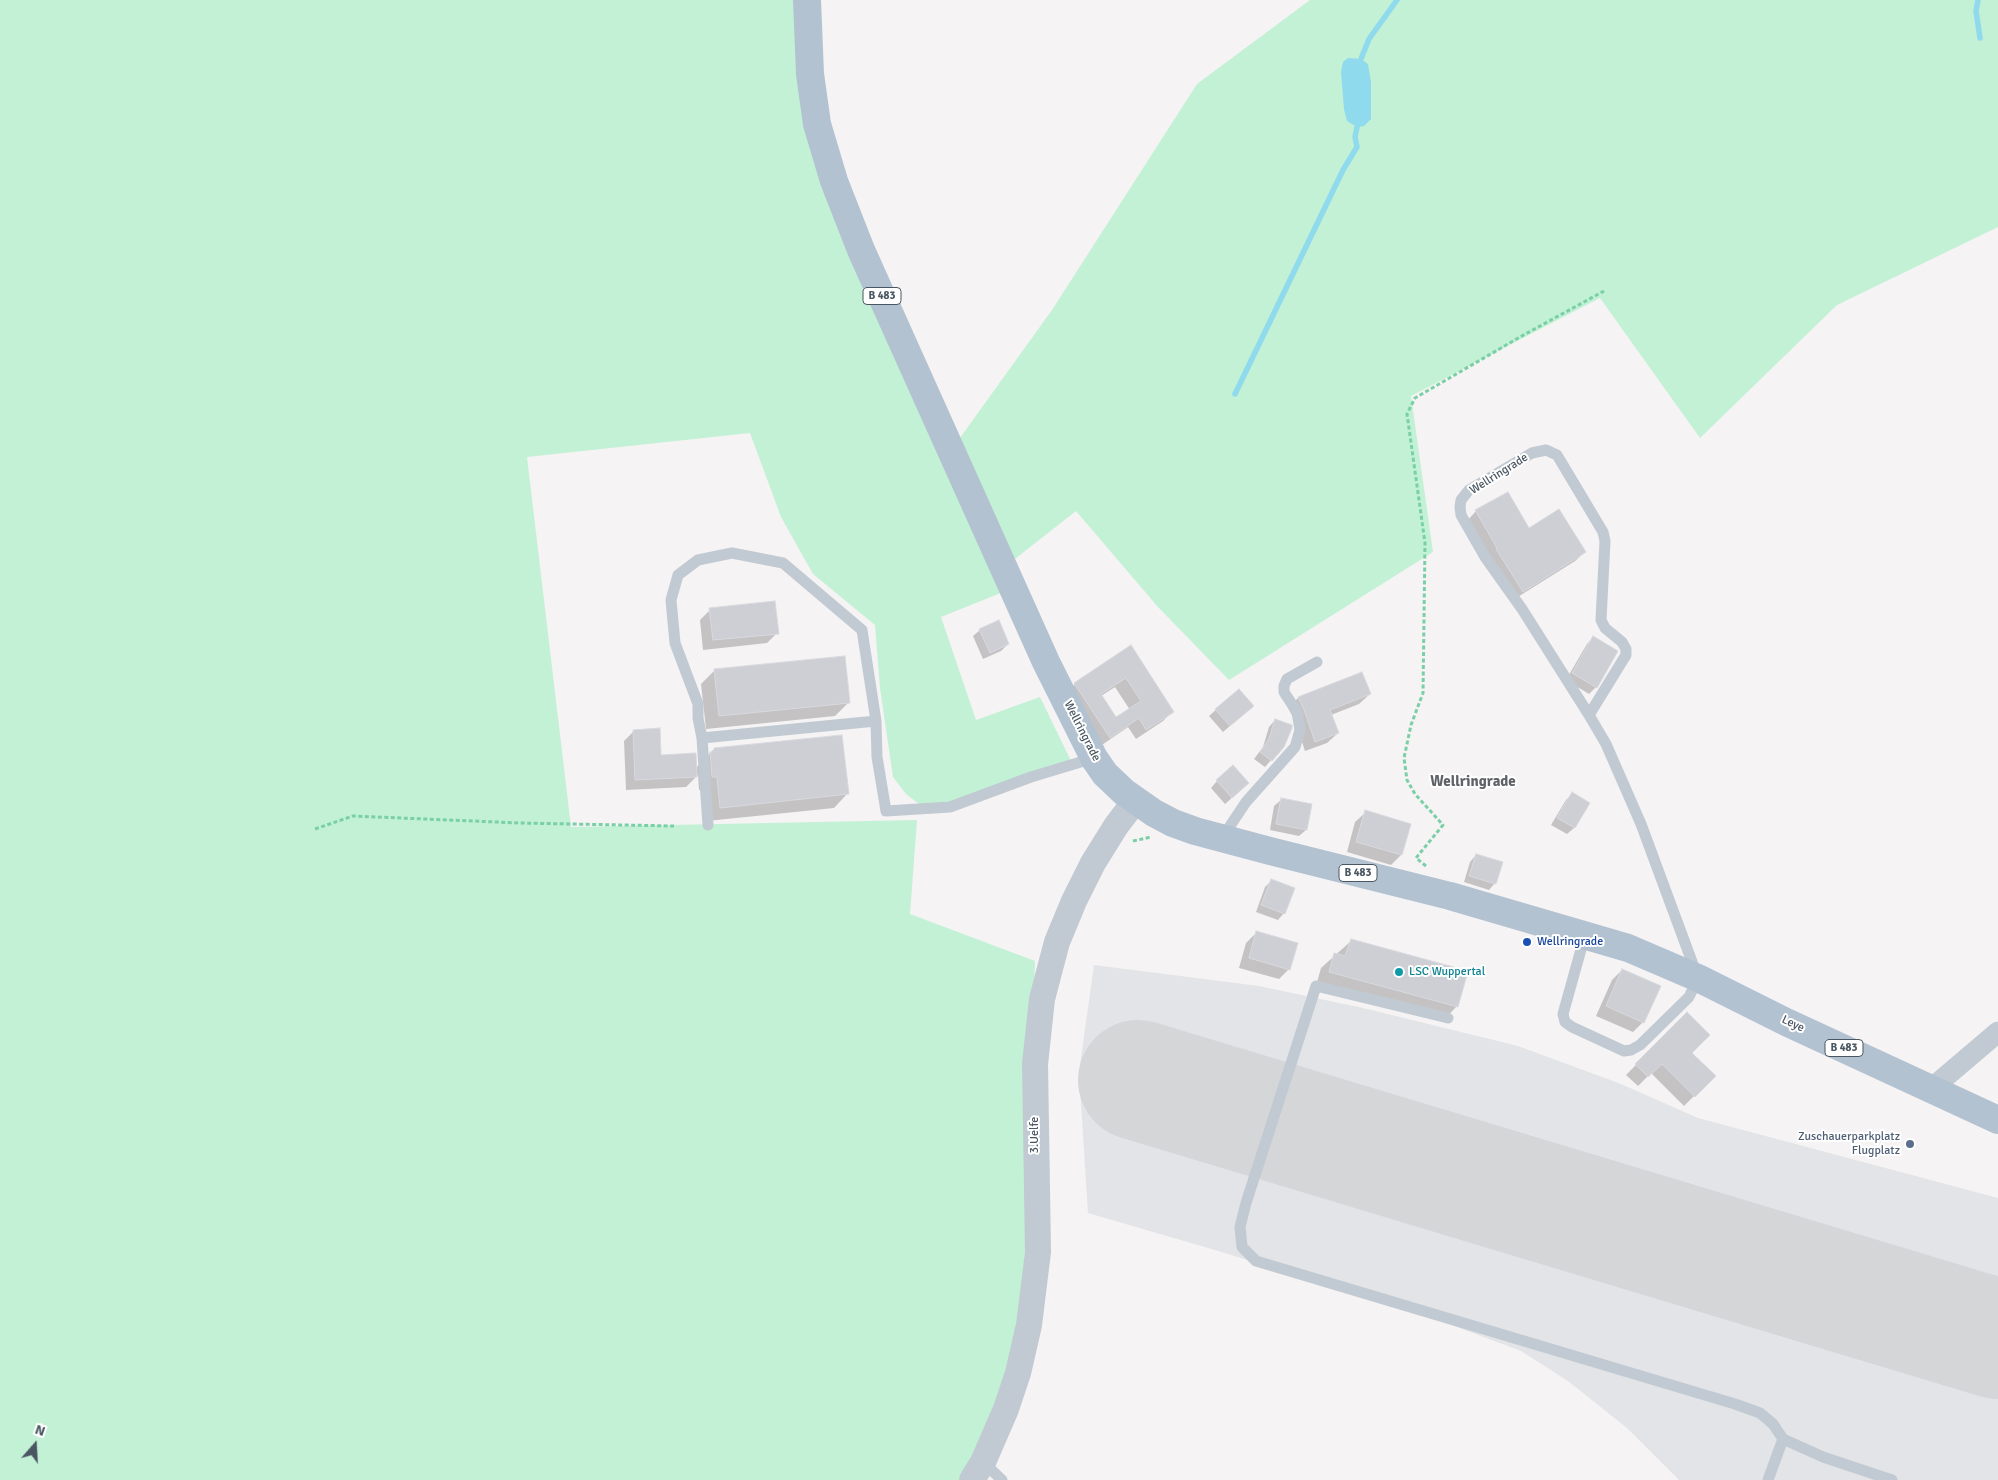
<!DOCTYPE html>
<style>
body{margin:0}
#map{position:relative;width:1998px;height:1480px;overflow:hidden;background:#f5f3f3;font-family:Signika,sans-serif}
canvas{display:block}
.north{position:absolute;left:10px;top:1420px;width:50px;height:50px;-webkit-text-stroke:4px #fff;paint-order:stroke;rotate:19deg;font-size:14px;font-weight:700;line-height:20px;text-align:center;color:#4a5661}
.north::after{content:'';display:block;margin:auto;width:18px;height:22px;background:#4a5661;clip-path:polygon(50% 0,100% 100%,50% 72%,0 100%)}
</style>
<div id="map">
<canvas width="1998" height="1480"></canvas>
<div class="north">N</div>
</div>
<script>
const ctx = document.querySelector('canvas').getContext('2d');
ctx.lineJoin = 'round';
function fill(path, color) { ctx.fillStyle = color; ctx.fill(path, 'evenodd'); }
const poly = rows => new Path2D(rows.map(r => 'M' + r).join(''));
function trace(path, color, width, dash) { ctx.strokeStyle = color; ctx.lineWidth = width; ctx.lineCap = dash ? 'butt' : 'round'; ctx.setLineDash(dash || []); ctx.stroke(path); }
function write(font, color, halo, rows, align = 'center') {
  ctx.font = font + ' Signika,sans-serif'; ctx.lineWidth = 4; ctx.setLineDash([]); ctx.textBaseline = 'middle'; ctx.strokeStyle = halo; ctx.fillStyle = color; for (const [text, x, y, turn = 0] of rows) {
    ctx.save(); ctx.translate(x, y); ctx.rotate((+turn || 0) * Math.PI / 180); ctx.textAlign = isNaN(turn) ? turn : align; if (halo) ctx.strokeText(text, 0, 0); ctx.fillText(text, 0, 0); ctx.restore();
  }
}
const airport = poly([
 [1094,965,1259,986,1363,1008,1518,1046,1621,1084,1698,1118,1998,1198,1998,1480,1679,1480,1627,1428,1568,1381,1521,1351,1425,1315,1215,1250,1088,1213,1079,1072]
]);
const green = poly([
 [0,0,803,0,806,72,1008,590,941,617,976,720,1040,697,1071,761,949,803,923,807,906,794,893,777,880,688,875,625,813,574,781,517,750,433,527,457,571,827,917,820,910,914,1035,961,1025,1250,1019,1318,1003,1385,961,1480,0,1480],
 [1310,0,1998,0,1998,227,1837,305,1700,438,1600,298,1411,396,1433,552,1229,680,1158,607,1076,511,1011,562,957,442,1052,310,1197,84]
]);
const water = poly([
 [1348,58,1361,59,1368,64,1371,82,1371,119,1364,126,1357,127,1347,121,1344,109,1341,72,1343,62]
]);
const shadow = poly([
 [1476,511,1528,530,1585,552,1575,561,1513,600,1467,521],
 [710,610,777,633,767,643,703,650,700,620],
 [980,630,1008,644,1001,651,983,659,973,636],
 [1593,638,1596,687,1589,694,1566,680,1587,644],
 [1131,647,1173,711,1163,721,1136,739,1128,727,1099,747,1064,694,1075,684],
 [1115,687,1130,710,1116,719,1101,696],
 [715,670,849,702,835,716,706,729,701,684],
 [1362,674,1370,694,1359,704,1331,715,1338,733,1327,743,1305,751,1295,721,1288,708,1298,698],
 [1238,690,1246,712,1223,732,1209,716],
 [1275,720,1271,760,1265,767,1254,759,1263,747,1269,727],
 [634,731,660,756,695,769,714,749,847,794,834,808,707,821,703,790,699,790,698,775,686,787,626,790,624,741],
 [1217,781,1241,790,1225,804,1211,788],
 [1572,794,1588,803,1574,828,1567,834,1551,825,1566,800],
 [1281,800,1306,830,1299,836,1270,830,1274,806],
 [1366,812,1410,824,1401,855,1391,865,1347,852,1355,822],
 [1476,855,1495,883,1489,890,1464,882,1470,862],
 [1271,881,1284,913,1278,920,1256,912,1265,887],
 [1256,933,1289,969,1279,979,1239,968,1246,943],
 [1351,941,1457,1006,1444,1020,1316,986,1321,968],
 [1622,970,1643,1022,1633,1032,1596,1016,1612,980],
 [1687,1014,1691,1053,1714,1076,1684,1106,1651,1073,1638,1086,1626,1075]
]);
const stream = poly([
 [1978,0,1976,11,1980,38],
 [1361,59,1369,39,1397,0],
 [1235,394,1343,170,1357,147,1355,137,1357,127]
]);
const runway = poly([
 [1138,1080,1998,1339]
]);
const building = poly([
 [1508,492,1529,528,1559,509,1586,552,1523,592,1496,549,1497,548,1475,510,1508,492],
 [775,601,779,634,713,640,709,608,775,601],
 [999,620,1009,644,990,653,979,629,999,620],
 [1593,636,1618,651,1597,688,1572,673,1593,636],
 [1131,645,1174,712,1146,730,1139,718,1110,738,1074,683,1131,645],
 [1126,678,1141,701,1116,717,1101,694,1126,678],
 [845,656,850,703,719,716,714,669,845,656],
 [1362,672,1371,694,1330,710,1339,733,1315,742,1304,710,1298,697,1362,672],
 [1239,689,1254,706,1230,726,1215,709,1239,689],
 [1275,719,1292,725,1292,728,1284,747,1272,761,1260,752,1269,739,1275,719],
 [660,728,661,755,696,753,697,777,635,780,633,730,660,728],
 [842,735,849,794,720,808,717,777,712,777,710,752,714,752,714,748,842,735],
 [1233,765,1249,783,1232,798,1216,780,1233,765],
 [1572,792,1590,803,1575,828,1557,818,1572,792],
 [1281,798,1312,804,1307,830,1276,824,1281,798],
 [1365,810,1411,824,1402,855,1356,842,1365,810],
 [1476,854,1503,862,1496,884,1469,876,1476,854],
 [1271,879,1295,888,1285,914,1261,905,1271,879],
 [1256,931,1298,943,1290,970,1249,958,1256,931],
 [1351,939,1468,971,1458,1007,1329,972,1334,953,1345,956,1351,939],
 [1622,969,1661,986,1644,1023,1606,1006,1622,969],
 [1687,1012,1710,1035,1692,1053,1716,1076,1695,1097,1662,1064,1648,1077,1635,1064,1687,1012]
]);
const path = poly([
 [315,829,353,816,520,823,674,826],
 [1133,841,1151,837],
 [1426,866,1416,858,1443,825,1415,794,1407,780,1404,758,1411,725,1423,693,1425,543,1407,414,1415,398,1520,337,1604,291]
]);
const service = poly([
 [876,721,702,738,698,718,698,704,675,643,671,600,678,575,698,560,732,553,783,563,862,630,876,721,877,757,886,811,950,807,1031,777,1094,758],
 [702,738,708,825],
 [1222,838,1246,802,1295,747,1300,730,1297,712,1284,692,1284,686,1287,679,1317,662],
 [1585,935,1563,1014,1565,1022,1572,1027,1624,1051,1631,1050,1640,1045,1689,997,1698,978,1641,824,1606,744,1589,715,1522,609,1485,557,1461,515,1460,507,1461,500,1469,490,1532,453,1546,450,1557,455,1603,532,1605,541,1601,620,1605,628,1622,642,1626,649,1626,655,1589,715],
 [1448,1018,1316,986,1246,1203,1240,1227,1242,1247,1256,1261,1735,1404,1760,1413,1773,1424,1783,1439,1823,1457,1892,1480],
 [983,1462,1002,1480],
 [1768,1480,1783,1439]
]);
const minor = poly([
 [1931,1089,1998,1032]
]);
const tertiary = poly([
 [972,1480,983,1462,1006,1409,1018,1373,1029,1325,1038,1252,1035,1064,1042,999,1057,942,1074,901,1093,863,1116,826,1135,801]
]);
const primary = poly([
 [807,0,810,74,817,124,834,181,861,250,1046,662,1094,758,1105,774,1124,792,1154,813,1173,823,1195,831,1270,851,1450,896,1628,948,1698,978,1786,1022,1998,1120]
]);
const markers = [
 [1527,942,5,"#1a4fb4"],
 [1399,972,5,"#0f9aa8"],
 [1910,1144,5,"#5c6f8a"]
];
const shields = [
 [882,296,38],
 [1358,873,38],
 [1844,1048,38]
];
const shieldNames = [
 ["B 483",882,296],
 ["B 483",1358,873],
 ["B 483",1844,1048]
];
const streetNames = [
 ["Wellringrade",1499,474,-32],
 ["Wellringrade",1082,731,63],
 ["Leye",1793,1024,25],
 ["3.Uelfe",1035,1135,-90]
];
const transitNames = [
 ["Wellringrade",1537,942]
];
const cultureNames = [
 ["LSC Wuppertal",1409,972]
];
const serviceNames = [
 ["Zuschauerparkplatz",1900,1137],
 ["Flugplatz",1900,1151]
];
const quarterNames = [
 ["Wellringrade",1473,782]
];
fill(airport, '#e2e4e7');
fill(green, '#c3f1d5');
fill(water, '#90daee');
fill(shadow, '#0003');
trace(stream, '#90daee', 5.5);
trace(runway, '#d5d6d8', 120);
fill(building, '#cdcfd5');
trace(building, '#d7d9de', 1);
trace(path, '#7ad0a6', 3, [4, 2.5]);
trace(service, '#c1cad2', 11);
trace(minor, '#c1cad2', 21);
trace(tertiary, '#c1cad2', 26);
trace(primary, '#b3c2d1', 28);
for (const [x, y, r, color] of markers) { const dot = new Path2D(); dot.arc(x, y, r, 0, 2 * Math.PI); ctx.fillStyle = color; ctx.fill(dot); trace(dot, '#fff', 2); }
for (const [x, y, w] of shields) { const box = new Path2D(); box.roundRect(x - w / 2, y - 8.5, w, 17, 4); ctx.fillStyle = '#fff'; ctx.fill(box); trace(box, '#4a5661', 1); }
write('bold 11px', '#4a5661', null, shieldNames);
write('12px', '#4a5661', '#fff', streetNames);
write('12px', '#164399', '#fff', transitNames, 'left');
write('12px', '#0d838f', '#fff', cultureNames, 'left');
write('12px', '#4e5e75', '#fff', serviceNames, 'right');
write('bold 15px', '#5f6368', '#fff', quarterNames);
</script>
